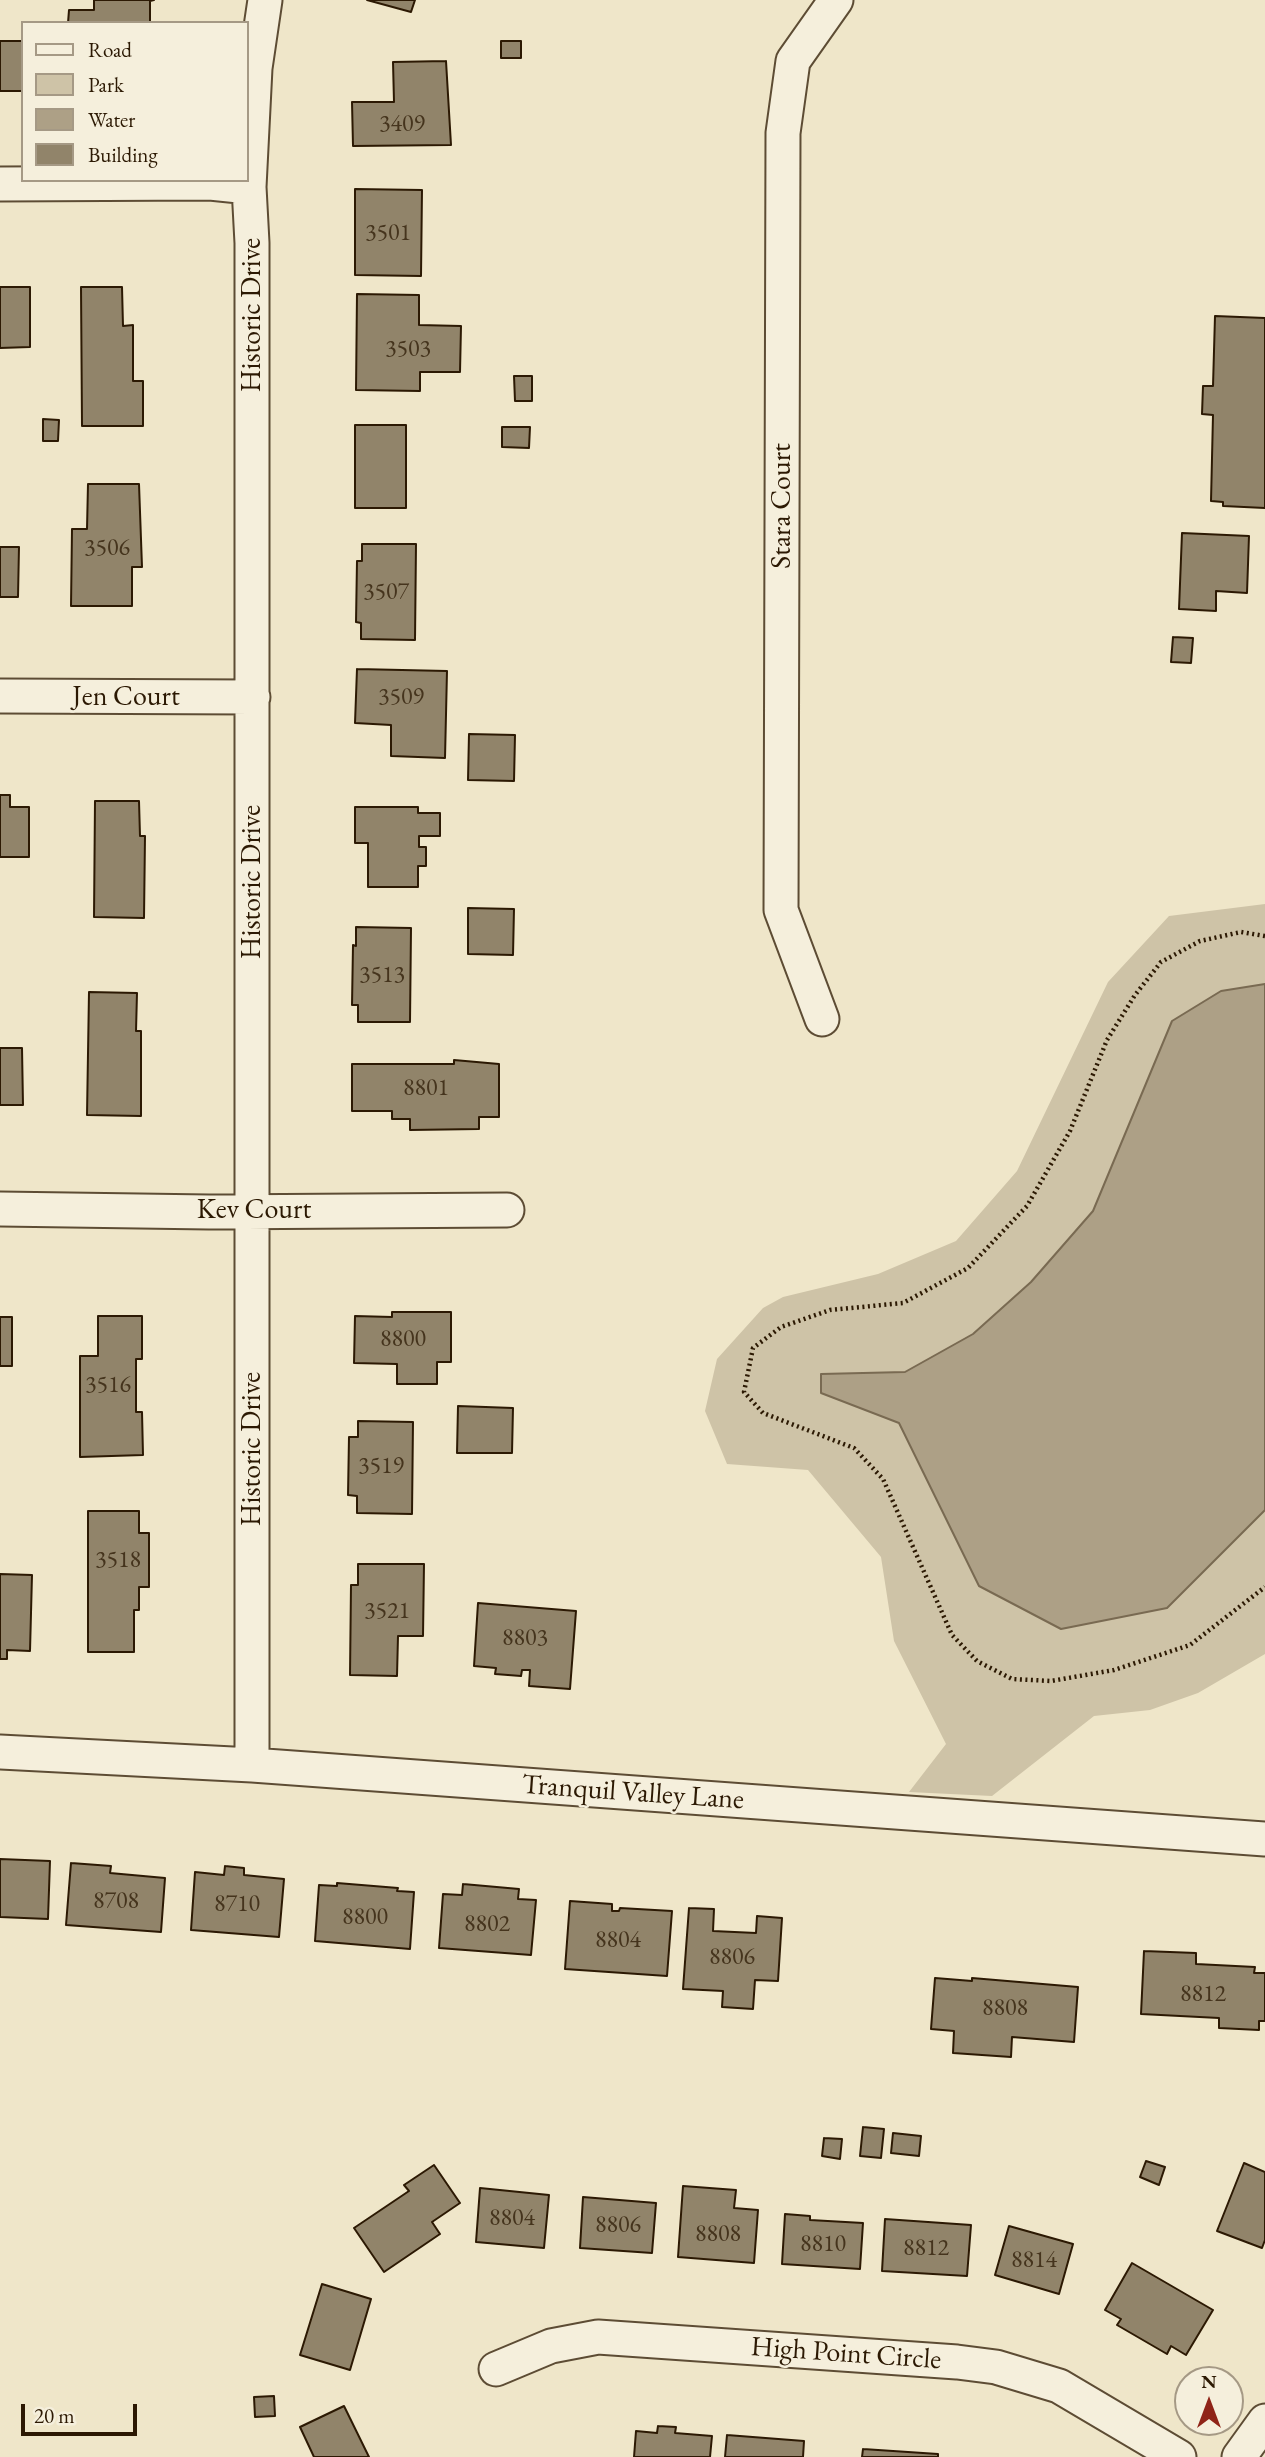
<!DOCTYPE html>
<style>
body{margin:0}
#map{position:relative;width:1265px;height:2457px;overflow:hidden;background:#efe6c9;font-family:"EB Garamond",serif}
canvas{display:block}
.legend{position:absolute;left:21px;top:21px;width:228px;height:161px;box-sizing:border-box;background:#f5efdc;border:2px solid #a59985;margin:0;padding:9px 12px;list-style:none;font-size:21px;color:#2c1903}
.legend li{display:flex;align-items:center;gap:14px;height:35px}
.legend b{width:35px;border:2px solid #a59985}
.north{position:absolute;left:1174px;top:2366px;width:70px;height:70px;box-sizing:border-box;background:#f5efdc;border:2px solid #a59985;border-radius:50%;rotate:0deg;font-size:19px;font-weight:700;line-height:28px;text-align:center;color:#2c1903}
.north::after{content:'';display:block;margin:auto;width:24px;height:32px;background:#8f2418;clip-path:polygon(50% 0,100% 100%,50% 72%,0 100%)}
.scale{position:absolute;left:21px;top:2404px;width:116px;height:32px;box-sizing:border-box;border:4px solid #2c1903;border-top:0;padding-left:9px;font-size:21px;line-height:24px;white-space:nowrap;color:#2c1903;-webkit-text-stroke:5px #f5efdc;paint-order:stroke}
</style>
<div id="map">
<canvas width="1265" height="2457"></canvas>
<ul class="legend">
<li><b style="height:9px;background:#f5efdc"></b>Road</li>
<li><b style="height:19px;background:#cec3a7"></b>Park</li>
<li><b style="height:19px;background:#ada086"></b>Water</li>
<li><b style="height:19px;background:#91846a"></b>Building</li>
</ul>
<div class="north">N</div>
<div class="scale">20 m</div>
</div>
<script>
const ctx = document.querySelector('canvas').getContext('2d');
ctx.lineJoin = 'round';
function fill(path, color) { ctx.fillStyle = color; ctx.fill(path, 'evenodd'); }
const poly = rows => new Path2D(rows.map(r => 'M' + r).join(''));
function trace(path, color, width, dash) { ctx.strokeStyle = color; ctx.lineWidth = width; ctx.lineCap = dash ? 'butt' : 'round'; ctx.setLineDash(dash || []); ctx.stroke(path); }
function write(font, color, halo, rows, align = 'center') {
  ctx.font = font + ' "EB Garamond",serif'; ctx.lineWidth = 5; ctx.setLineDash([]); ctx.textBaseline = 'middle'; ctx.strokeStyle = halo; ctx.fillStyle = color; for (const [text, x, y, turn = 0] of rows) {
    ctx.save(); ctx.translate(x, y); ctx.rotate((+turn || 0) * Math.PI / 180); ctx.textAlign = isNaN(turn) ? turn : align; if (halo) ctx.strokeText(text, 0, 0); ctx.fillText(text, 0, 0); ctx.restore();
  }
}
const green = poly([
 [1265,904,1265,1654,1198,1693,1150,1710,1094,1716,992,1796,909,1792,946,1744,894,1641,881,1557,808,1470,727,1464,705,1411,717,1359,763,1308,783,1297,878,1274,956,1241,1017,1171,1108,982,1169,916]
]);
const water = poly([
 [1265,984,1265,1510,1167,1608,1061,1629,979,1586,899,1423,821,1393,821,1374,905,1372,973,1334,1031,1282,1093,1211,1172,1021,1221,991,1265,984]
]);
const building = poly([
 [94,0,154,0,150,1,150,23,68,23,69,10,94,10,94,0],
 [367,0,415,0,411,12,367,0],
 [0,41,23,41,23,91,0,91,0,41],
 [501,41,521,41,521,58,501,58,501,41],
 [446,61,451,145,353,146,352,102,394,102,393,62,446,61],
 [355,189,422,190,421,276,355,275,355,189],
 [0,287,30,287,30,347,0,348,0,287],
 [81,287,122,287,123,326,133,325,133,381,143,381,143,426,82,426,81,287],
 [357,294,419,295,419,325,461,326,460,372,420,372,420,391,356,390,357,294],
 [1215,316,1265,318,1265,508,1223,506,1223,502,1211,501,1213,415,1202,414,1203,386,1213,386,1215,316],
 [514,376,532,376,532,401,515,401,514,376],
 [43,419,59,420,58,441,43,441,43,419],
 [355,425,406,425,406,508,355,508,355,425],
 [502,427,530,427,529,448,502,447,502,427],
 [88,484,139,484,142,567,132,567,132,606,71,606,72,529,87,529,88,484],
 [1182,533,1249,536,1247,593,1216,591,1216,611,1179,609,1182,533],
 [362,544,416,544,415,640,361,639,361,623,356,622,357,561,362,561,362,544],
 [0,547,19,547,18,597,0,597,0,547],
 [1173,637,1193,638,1191,663,1171,662,1173,637],
 [357,669,447,671,445,758,391,756,391,725,355,723,357,669],
 [469,734,515,735,514,781,468,780,469,734],
 [0,795,10,795,10,807,29,807,29,857,0,857,0,795],
 [95,801,139,801,140,836,145,836,144,918,94,917,95,801],
 [355,807,418,807,418,813,440,813,440,836,419,836,419,847,426,847,426,866,418,866,418,887,368,887,368,843,355,843,355,807],
 [468,908,514,909,513,955,468,954,468,908],
 [356,927,411,928,410,1022,358,1022,358,1005,352,1005,353,945,356,946,356,927],
 [89,992,137,993,136,1031,141,1031,141,1116,87,1115,89,992],
 [0,1048,22,1048,23,1105,0,1105,0,1048],
 [454,1060,499,1064,499,1117,479,1117,479,1129,410,1130,410,1119,392,1119,392,1111,352,1111,352,1064,454,1064,454,1060],
 [392,1312,451,1312,451,1362,437,1362,437,1384,397,1384,397,1364,354,1363,355,1316,392,1317,392,1312],
 [98,1316,142,1316,142,1359,136,1359,136,1412,142,1412,143,1455,80,1457,80,1356,98,1356,98,1316],
 [0,1317,12,1317,12,1366,0,1366,0,1317],
 [458,1406,513,1408,512,1453,457,1453,458,1406],
 [358,1421,413,1422,412,1514,357,1513,357,1496,348,1495,349,1437,358,1437,358,1421],
 [88,1511,139,1511,139,1533,149,1533,149,1587,139,1587,139,1610,134,1610,134,1652,88,1652,88,1511],
 [358,1564,424,1564,423,1636,398,1636,397,1676,350,1675,351,1585,358,1585,358,1564],
 [0,1574,32,1575,30,1651,7,1650,7,1659,0,1659,0,1574],
 [478,1603,576,1611,570,1689,529,1686,530,1670,522,1670,521,1676,495,1674,496,1668,474,1666,478,1603],
 [0,1859,50,1861,48,1919,0,1917,0,1859],
 [71,1863,111,1866,110,1873,165,1878,161,1932,66,1925,71,1863],
 [225,1866,244,1868,244,1875,284,1879,279,1937,191,1930,195,1872,224,1875,225,1866],
 [337,1883,398,1888,397,1891,414,1892,410,1949,315,1941,319,1885,337,1886,337,1883],
 [463,1884,519,1889,518,1899,536,1900,531,1955,439,1948,443,1894,462,1895,463,1884],
 [570,1901,612,1904,612,1911,619,1911,620,1908,672,1911,667,1976,565,1969,570,1901],
 [689,1908,714,1909,713,1931,756,1933,757,1916,782,1918,778,1981,755,1980,753,2009,722,2007,723,1991,683,1989,689,1908],
 [1144,1951,1196,1953,1196,1964,1255,1967,1254,1973,1265,1973,1265,2021,1259,2021,1259,2030,1219,2028,1219,2018,1141,2014,1144,1951],
 [935,1978,972,1981,972,1978,1078,1987,1074,2042,1012,2037,1011,2057,953,2053,954,2031,931,2029,935,1978],
 [863,2127,884,2129,881,2158,860,2156,863,2127],
 [893,2133,921,2136,919,2156,891,2153,893,2133],
 [824,2138,842,2139,840,2159,822,2156,824,2138],
 [1146,2161,1165,2167,1159,2185,1140,2177,1146,2161],
 [1244,2163,1265,2172,1265,2240,1262,2248,1217,2231,1244,2163],
 [434,2165,460,2203,432,2222,440,2234,384,2272,354,2228,409,2191,404,2185,434,2165],
 [683,2186,736,2190,734,2208,758,2210,754,2263,678,2257,683,2186],
 [480,2188,549,2195,544,2248,476,2242,480,2188],
 [583,2197,656,2203,652,2253,580,2248,583,2197],
 [785,2214,810,2216,810,2220,863,2223,860,2269,782,2264,785,2214],
 [885,2219,971,2225,967,2276,882,2271,885,2219],
 [1009,2226,1073,2244,1059,2294,995,2275,1009,2226],
 [1132,2263,1213,2310,1186,2355,1171,2346,1167,2354,1117,2325,1121,2319,1105,2310,1132,2263],
 [322,2284,371,2299,350,2370,300,2355,322,2284],
 [274,2396,275,2416,255,2417,254,2397,274,2396],
 [344,2406,369,2457,314,2457,300,2427,344,2406],
 [658,2426,676,2427,675,2433,712,2436,710,2457,634,2457,636,2431,657,2433,658,2426],
 [727,2435,804,2441,803,2457,725,2457,727,2435],
 [863,2449,938,2454,938,2457,862,2457,863,2449]
]);
const path = poly([
 [1265,936,1241,932,1200,941,1161,962,1135,995,1107,1040,1070,1131,1027,1206,968,1268,903,1303,830,1310,781,1327,753,1348,744,1392,763,1413,854,1448,883,1479,952,1635,977,1661,1012,1679,1051,1681,1114,1670,1190,1645,1265,1587]
]);
const street = poly([
 [0,184,210,183,249,187],
 [0,696,253,697],
 [822,1019,781,910,783,133,793,61,836,0],
 [0,1209,209,1212,507,1210],
 [0,1752,252,1765,1265,1839],
 [252,1765,252,243,249,187,255,68,265,0],
 [496,2369,551,2346,598,2337,957,2362,996,2367,1059,2386,1179,2457],
 [1239,2457,1265,2421]
]);
const numberNames = [
 ["3409",402,124],
 ["3501",388,233],
 ["3503",408,349],
 ["3506",107,548],
 ["3507",386,592],
 ["3509",401,697],
 ["3513",382,975],
 ["8801",426,1088],
 ["8800",403,1339],
 ["3516",108,1385],
 ["3519",381,1466],
 ["3518",118,1560],
 ["3521",387,1611],
 ["8803",525,1638],
 ["8708",116,1901],
 ["8710",237,1904],
 ["8800",365,1917],
 ["8802",487,1924],
 ["8804",618,1940],
 ["8806",732,1957],
 ["8812",1203,1994],
 ["8808",1005,2008],
 ["8804",512,2218],
 ["8806",618,2225],
 ["8808",718,2234],
 ["8810",823,2244],
 ["8812",926,2248],
 ["8814",1034,2260]
];
const streetNames = [
 ["Historic Drive",252,315,-90],
 ["Stara Court",782,506,-90],
 ["Jen Court",126,697],
 ["Historic Drive",252,882,-90],
 ["Kev Court",254,1210],
 ["Historic Drive",252,1449,-90],
 ["Tranquil Valley Lane",633,1793,4],
 ["High Point Circle",846,2354,4]
];
fill(green, '#cec3a7');
fill(water, '#ada086');
trace(water, '#796a52', 2);
fill(building, '#91846a');
trace(building, '#2c1903', 2);
trace(street, '#5d4c34', 37);
trace(path, '#2c1903', 4.5, [2, 3.5]);
trace(street, '#f5efdc', 33);
write('24px', '#45341d', null, numberNames);
write('28px', '#2c1903', '#f5efdc', streetNames);
</script>
